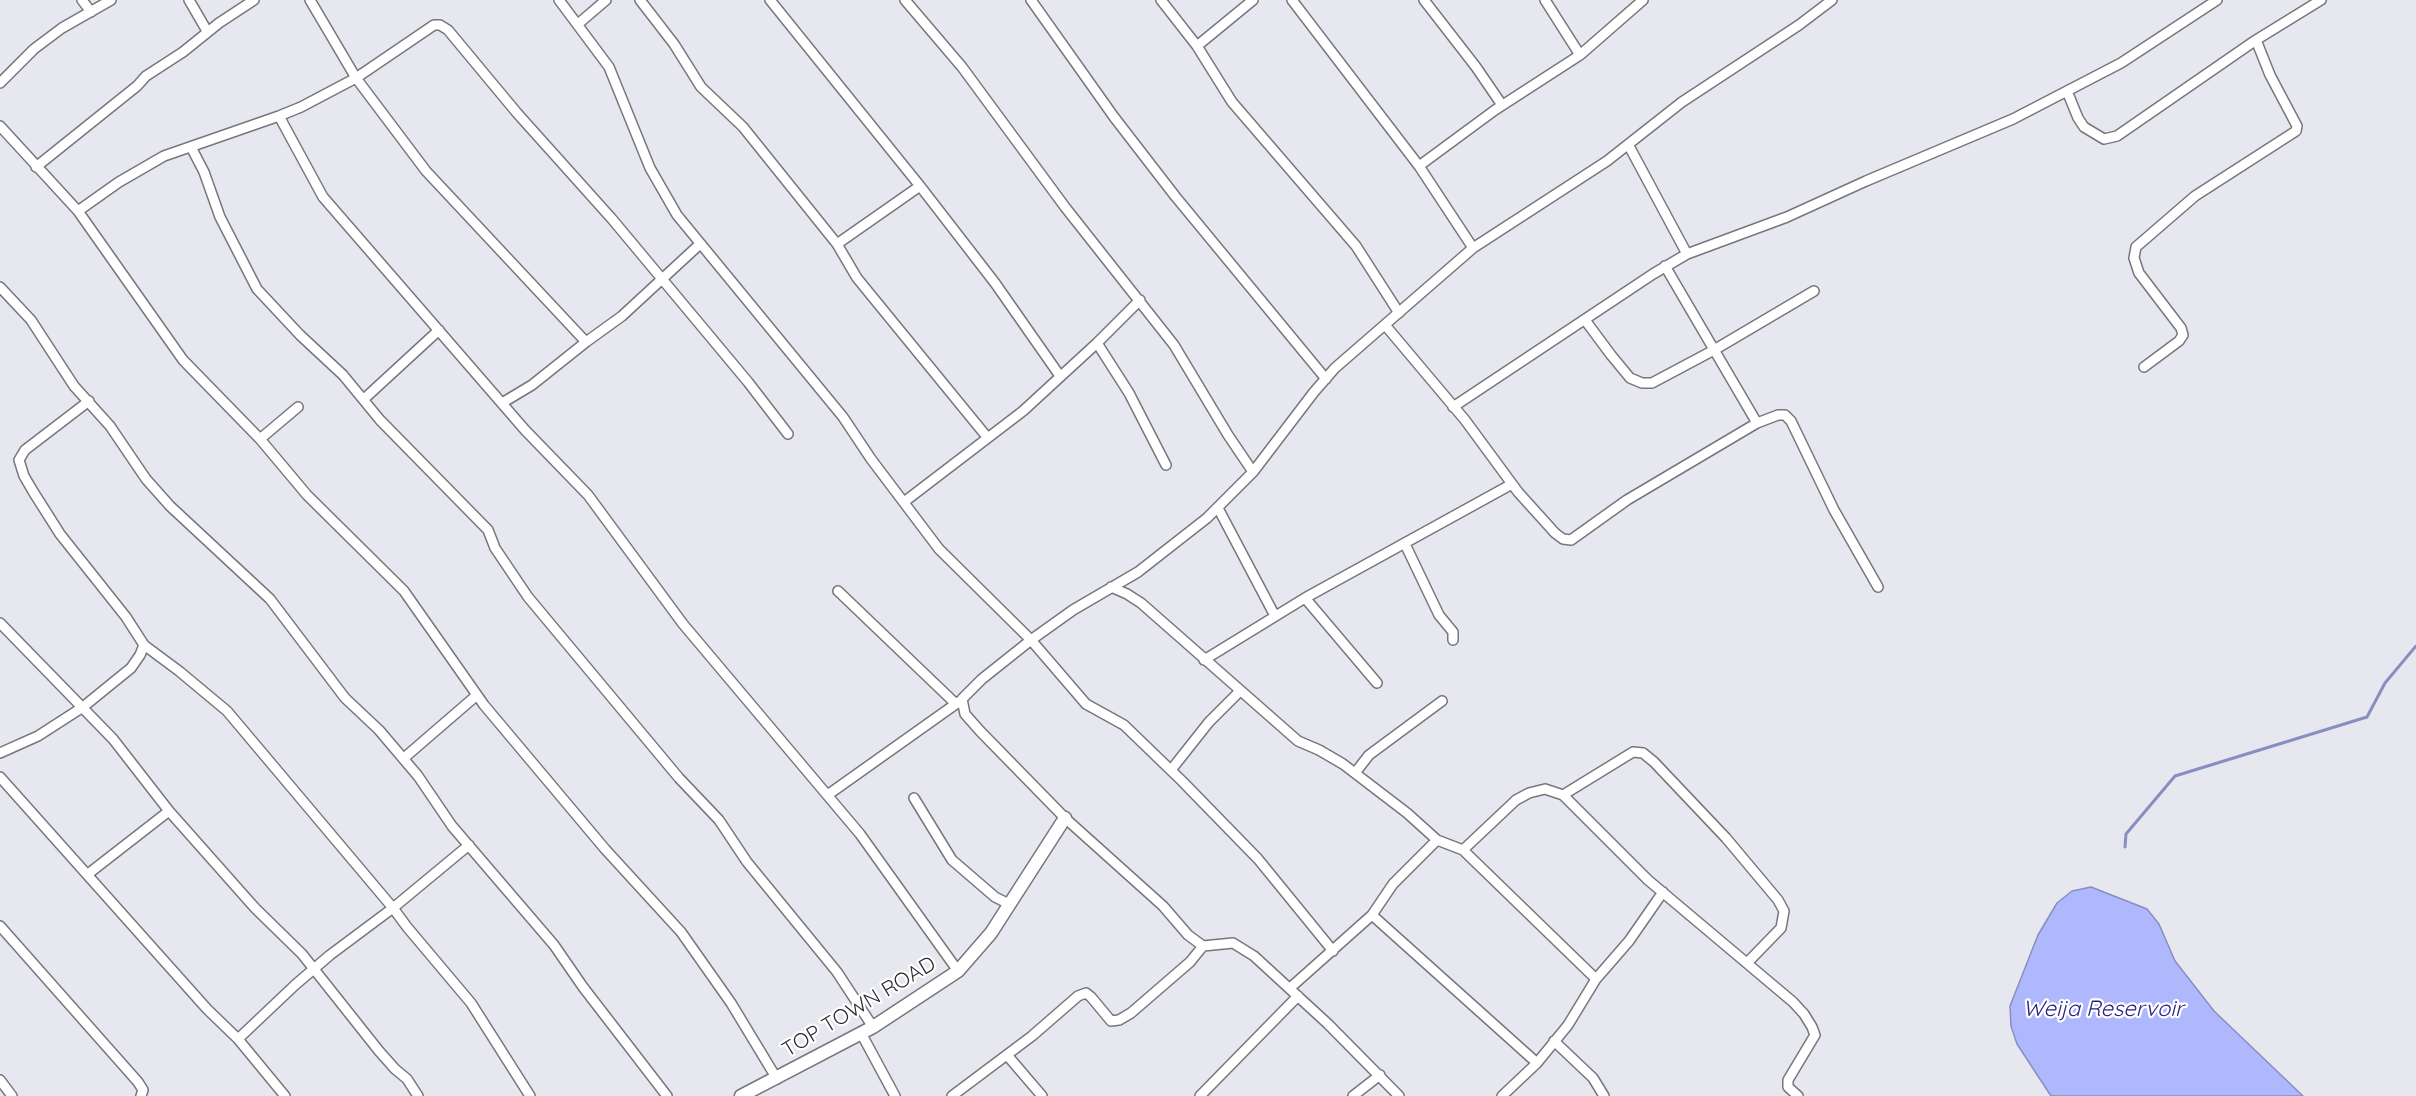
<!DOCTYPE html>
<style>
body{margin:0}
canvas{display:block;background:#e6e7ef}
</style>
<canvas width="2416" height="1096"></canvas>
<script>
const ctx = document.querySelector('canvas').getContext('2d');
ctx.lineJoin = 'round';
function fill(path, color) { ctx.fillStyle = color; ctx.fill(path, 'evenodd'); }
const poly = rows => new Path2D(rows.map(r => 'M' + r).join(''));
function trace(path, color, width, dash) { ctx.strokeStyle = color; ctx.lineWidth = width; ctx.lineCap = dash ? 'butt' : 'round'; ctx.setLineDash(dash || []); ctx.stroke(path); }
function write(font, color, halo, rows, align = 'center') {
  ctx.font = font + ' Quicksand,sans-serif'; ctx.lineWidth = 4.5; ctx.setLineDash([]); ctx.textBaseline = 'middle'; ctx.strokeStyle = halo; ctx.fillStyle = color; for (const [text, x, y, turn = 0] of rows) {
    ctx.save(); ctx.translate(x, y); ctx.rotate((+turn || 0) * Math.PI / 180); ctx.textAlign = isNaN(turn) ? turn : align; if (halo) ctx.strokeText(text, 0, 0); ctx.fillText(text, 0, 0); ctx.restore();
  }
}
const water = poly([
 [2091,887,2147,909,2159,924,2175,961,2214,1011,2303,1096,2051,1096,2017,1044,2011,1026,2010,1006,2038,935,2057,903,2072,891,2091,887]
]);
const stream = poly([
 [2125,847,2126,834,2175,776,2367,717,2385,683,2416,646]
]);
const minor = poly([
 [82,0,91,12],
 [189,0,207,31],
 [310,0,356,78,426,171,586,342],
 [559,0,609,67,650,168,677,215,843,417,871,459,939,549,1031,640,1086,704,1124,725,1182,781,1258,859,1333,951],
 [640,0,674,44,701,87,743,127,837,244,857,278,987,437],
 [770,0,920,186,995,283,1060,376],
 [905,0,962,67,1065,207,1174,345,1228,435,1253,472],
 [1031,0,1114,117,1175,196,1326,379],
 [1161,0,1197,46,1232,102,1356,246,1399,313],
 [1292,0,1419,166,1473,248],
 [1424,0,1476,67,1502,105],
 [1545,0,1580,55],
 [578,24,606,0],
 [1197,46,1253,0],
 [0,83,34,49,62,28,111,0],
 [2067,91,2078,118,2084,127,2104,139,2117,136,2256,40],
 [279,116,323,197,525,430,588,495,683,624,860,834,958,971],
 [0,126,78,211,183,360,260,439,307,495,404,591,484,705,605,849,681,932,731,1003,777,1079],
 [1629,146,1687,254],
 [191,147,204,172,220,217,257,289,300,335,343,375,380,420,488,530,495,548,528,597,679,778,719,820,747,862,837,972,873,1027],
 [1419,166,1495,110,1580,55,1643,0],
 [36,167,137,86,146,76,183,52,219,23,254,0],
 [78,211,119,182,164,156,279,116,301,107,356,78,434,25,440,25,448,30,517,113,612,219,748,382,788,434],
 [837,244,920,186],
 [1665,266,1757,423],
 [0,287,31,320,74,386,110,426,146,479,170,506,270,599,345,698,379,730,418,776,452,826,554,945,583,987,667,1096],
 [1585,320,1611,355,1630,378,1642,383,1652,383,1714,350,1814,291],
 [1385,325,1465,420,1518,492,1555,533,1563,539,1571,540,1627,500,1757,423,1778,415,1785,415,1791,421,1834,510,1878,587],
 [1097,343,1129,393,1166,465],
 [2144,367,2179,341,2183,335,2181,328,2139,273,2134,258,2136,247,2195,196,2296,131,2297,126,2270,75,2256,40,2321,0],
 [364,399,439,330],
 [89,401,25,450,19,460,24,476,34,493,60,534,126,617,144,645,179,671,227,711,393,908,407,927,471,1003,530,1096],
 [502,403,532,385,586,342,622,316,700,244],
 [1453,407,1653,274,1687,254,1787,217,1866,181,2013,119,2121,63,2217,0],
 [260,439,298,407],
 [904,502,1023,411,1097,343,1140,300],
 [1218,508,1275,616],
 [1405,544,1439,615,1453,632,1453,640],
 [1111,587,1127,594,1141,603,1298,741,1319,750,1343,764,1407,813,1437,840,1463,850,1596,979],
 [838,591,956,704],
 [1305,598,1377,683],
 [0,623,113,739,169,811,255,908,302,954,379,1051,395,1069,407,1079,418,1096],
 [1204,660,1305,598,1512,484],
 [0,753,38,736,83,707,131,668,140,655,144,645],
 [404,758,477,695],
 [1171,770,1209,722,1240,691],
 [1355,773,1369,755,1442,701],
 [0,777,207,1009,238,1039,285,1096],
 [829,794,960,701],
 [1563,795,1633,752,1643,753,1654,762,1726,838,1778,900,1784,911,1781,928,1747,963],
 [914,798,952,860,995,897,1009,904],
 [1463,850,1516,800,1529,793,1545,789,1563,795,1648,880,1793,1002,1804,1014,1812,1027,1815,1035,1788,1080,1788,1087,1798,1096],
 [88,874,169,811],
 [1372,915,1537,1063],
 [0,926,138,1082,143,1090,141,1096],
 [1290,988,1372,915,1393,884,1437,840],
 [861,1033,895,1096],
 [238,1039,295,985,330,955,393,908,469,845],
 [1554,1041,1593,1078,1604,1096],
 [1007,1055,1042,1096],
 [0,1080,12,1096],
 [952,1096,1032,1036,1078,996,1086,993,1091,997,1111,1021,1119,1020,1131,1013,1190,962,1203,946],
 [1200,1096,1298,996],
 [1353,1096,1380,1075],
 [1399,1096,1328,1024,1254,956,1233,943,1203,946,1188,935,1163,906,1065,818,980,731,965,714,962,699,982,679,1031,640,1073,610,1138,572,1207,518,1253,472,1314,392,1335,368,1473,248,1607,161,1682,102,1799,25,1832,0],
 [1502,1096,1537,1063,1568,1025,1596,979,1629,941,1663,892]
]);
const tertiary = poly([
 [741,1096,873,1027,958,971,991,933,1065,818]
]);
const streetNames = [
 ["TOP TOWN ROAD",859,1007,-31]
];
const waterNames = [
 ["Weija Reservoir",2103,1009]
];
fill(water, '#b0b8fd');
trace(water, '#888ec0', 1.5);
trace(stream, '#888ec0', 3);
trace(minor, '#76777e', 12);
trace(tertiary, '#76777e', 15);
trace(minor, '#fff', 9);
trace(tertiary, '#fff', 12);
write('21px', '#2c2d30', '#fff', streetNames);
write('italic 22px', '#2b2281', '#fff', waterNames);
</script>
